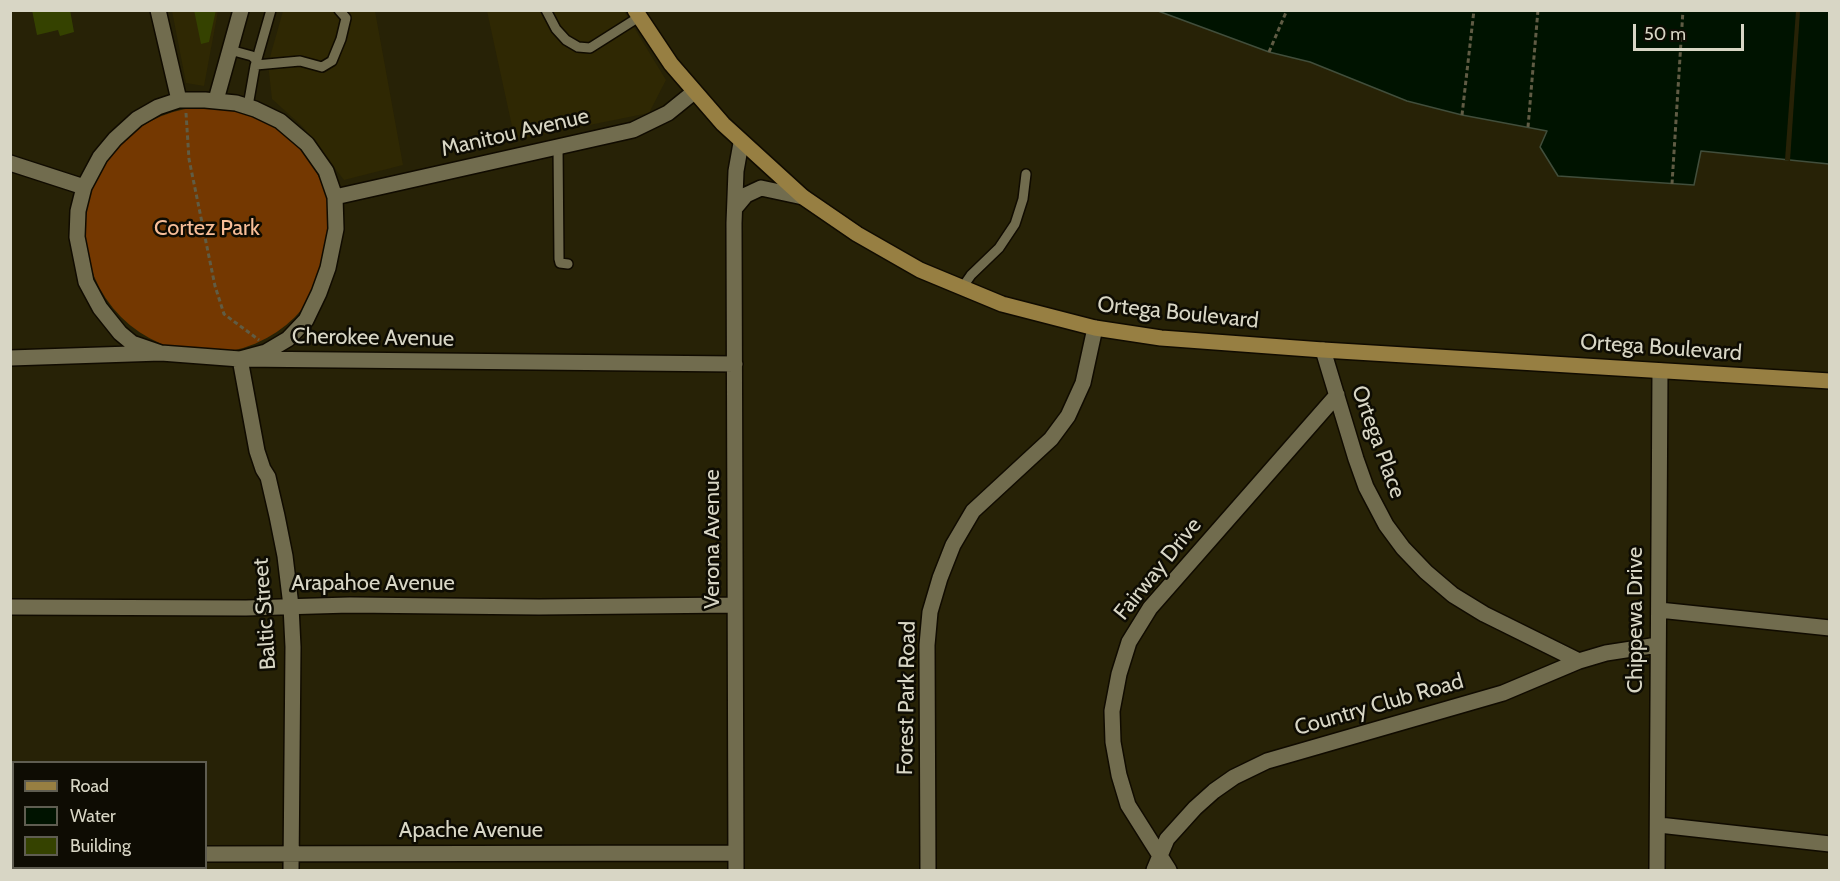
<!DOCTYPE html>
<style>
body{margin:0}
#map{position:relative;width:1840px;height:881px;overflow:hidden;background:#272206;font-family:Cabin,sans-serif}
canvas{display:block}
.frame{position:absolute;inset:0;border:12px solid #d8d6c5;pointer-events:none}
.legend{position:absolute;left:12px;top:761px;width:195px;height:108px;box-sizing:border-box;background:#0e0c03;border:2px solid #5f5d51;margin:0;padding:8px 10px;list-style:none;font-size:18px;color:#d8d6c5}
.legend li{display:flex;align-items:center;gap:12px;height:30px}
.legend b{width:30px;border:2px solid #5f5d51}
.scale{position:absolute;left:1633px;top:24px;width:111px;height:27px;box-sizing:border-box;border:3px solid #d8d6c5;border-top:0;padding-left:8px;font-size:18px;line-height:21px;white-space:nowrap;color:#d8d6c5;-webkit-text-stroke:4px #0e0c03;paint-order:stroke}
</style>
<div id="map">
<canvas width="1840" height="881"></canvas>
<div class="frame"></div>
<ul class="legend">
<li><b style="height:8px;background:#977f42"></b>Road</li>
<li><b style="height:16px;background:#001300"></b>Water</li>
<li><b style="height:16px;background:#354200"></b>Building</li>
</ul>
<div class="scale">50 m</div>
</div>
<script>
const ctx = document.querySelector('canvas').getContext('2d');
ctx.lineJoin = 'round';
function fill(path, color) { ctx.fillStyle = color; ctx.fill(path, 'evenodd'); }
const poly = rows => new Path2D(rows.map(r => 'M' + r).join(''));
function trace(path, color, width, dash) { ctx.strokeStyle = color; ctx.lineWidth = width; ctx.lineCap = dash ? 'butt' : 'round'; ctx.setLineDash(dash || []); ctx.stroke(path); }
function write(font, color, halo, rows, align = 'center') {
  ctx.font = font + ' Cabin,sans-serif'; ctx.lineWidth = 5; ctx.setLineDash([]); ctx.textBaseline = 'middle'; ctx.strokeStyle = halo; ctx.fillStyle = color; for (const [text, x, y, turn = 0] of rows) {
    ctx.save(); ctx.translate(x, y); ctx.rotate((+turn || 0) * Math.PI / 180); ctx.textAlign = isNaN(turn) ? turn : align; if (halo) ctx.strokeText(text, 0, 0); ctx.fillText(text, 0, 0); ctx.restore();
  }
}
const built = poly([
 [172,11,218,11,204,86,186,83],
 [283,11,375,11,403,165,344,180,303,127,272,99,268,64],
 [487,11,624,11,666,80,649,113,515,140]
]);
const green = poly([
 '85 230a123 123 0 1 1 246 0a123 123 0 1 1-246 0Z'
]);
const water = poly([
 [1158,11,1829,11,1829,164,1701,151,1694,185,1558,176,1540,147,1547,131,1462,115,1407,101,1310,62,1269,52,1158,11]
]);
const pier = poly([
 [1796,11,1800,11,1790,161,1785,160]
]);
const building = poly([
 [32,10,70,10,74,32,60,36,58,30,37,35],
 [194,10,216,10,209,42,201,44]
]);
const path = poly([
 [1269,52,1287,10],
 [186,113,189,159,215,286,224,314,259,340],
 [1462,115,1474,10],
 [1528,127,1538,10],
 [1672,184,1683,10]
]);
const lane = poly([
 [546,10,556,29,566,40,578,47,590,48,639,17],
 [230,50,252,56,257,61],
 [256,65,300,61,322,67,332,61,341,39,346,18,339,10],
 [248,106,255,66,271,10],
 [558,146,559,259,560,263,568,264],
 [962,288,971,275,999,248,1015,224,1023,199,1026,174]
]);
const street = poly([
 [158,10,179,100],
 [216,100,241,10],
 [10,163,84,187],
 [335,197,633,130,668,113,694,92],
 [736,207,746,195,761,188,803,197],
 [1323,350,1356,459,1366,487,1386,525,1403,548,1426,572,1453,595,1484,614,1579,661],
 [161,353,132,343,120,333,100,308,86,282,77,237,78,211,84,187,100,157,115,139,137,119,158,107,179,100,205,100,236,103,255,109,280,121,307,144,326,171,335,197,336,229,328,268,319,293,306,320,288,339,266,352,240,359,257,451,263,469,268,477,277,516,285,556,291,606,293,647,291,870],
 [10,358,161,353,240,359,735,364],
 [10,607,246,608,350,605,539,607,735,605],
 [1659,610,1830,628],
 [1659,825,1830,844],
 [10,854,14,854],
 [206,854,736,853],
 [736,870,734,223,736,171,741,143],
 [928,870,927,645,930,612,940,578,953,545,973,511,1051,439,1068,416,1083,383,1095,328],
 [1154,870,1167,839,1195,808,1214,791,1234,777,1267,761,1503,693,1579,661,1606,653,1658,645],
 [1169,870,1128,805,1119,775,1113,742,1112,711,1119,674,1129,642,1150,608,1337,395],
 [1657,870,1660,371]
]);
const secondary = poly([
 [635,10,671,64,723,124,803,197,857,234,920,270,1002,304,1095,328,1161,338,1323,350,1830,381]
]);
const streetNames = [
 ["Manitou Avenue",515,133,-13],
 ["Ortega Boulevard",1178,313,6],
 ["Cherokee Avenue",373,338,1],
 ["Ortega Boulevard",1661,348,4],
 ["Ortega Place",1378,442,70],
 ["Verona Avenue",713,539,-90],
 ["Fairway Drive",1158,569,-51],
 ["Arapahoe Avenue",373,584],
 ["Baltic Street",265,614,-94],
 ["Chippewa Drive",1636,620,-90],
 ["Forest Park Road",907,698,-89],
 ["Country Club Road",1379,705,-16],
 ["Apache Avenue",471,831]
];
const parkNames = [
 ["Cortez Park",207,229]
];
fill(built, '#2f2803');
fill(green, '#743801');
fill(water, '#001300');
trace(water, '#414e3b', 1.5);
fill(pier, '#272206');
fill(building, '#354200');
trace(lane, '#100b00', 12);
trace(street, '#100b00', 18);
trace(secondary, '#100b00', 18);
trace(path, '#605c44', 3, [4.5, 3]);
trace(lane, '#716c4e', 9);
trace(street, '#716c4e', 15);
trace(secondary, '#977f42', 15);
write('22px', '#d8d6c5', '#0e0c03', streetNames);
write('22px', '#f8be98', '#0e0c03', parkNames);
</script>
